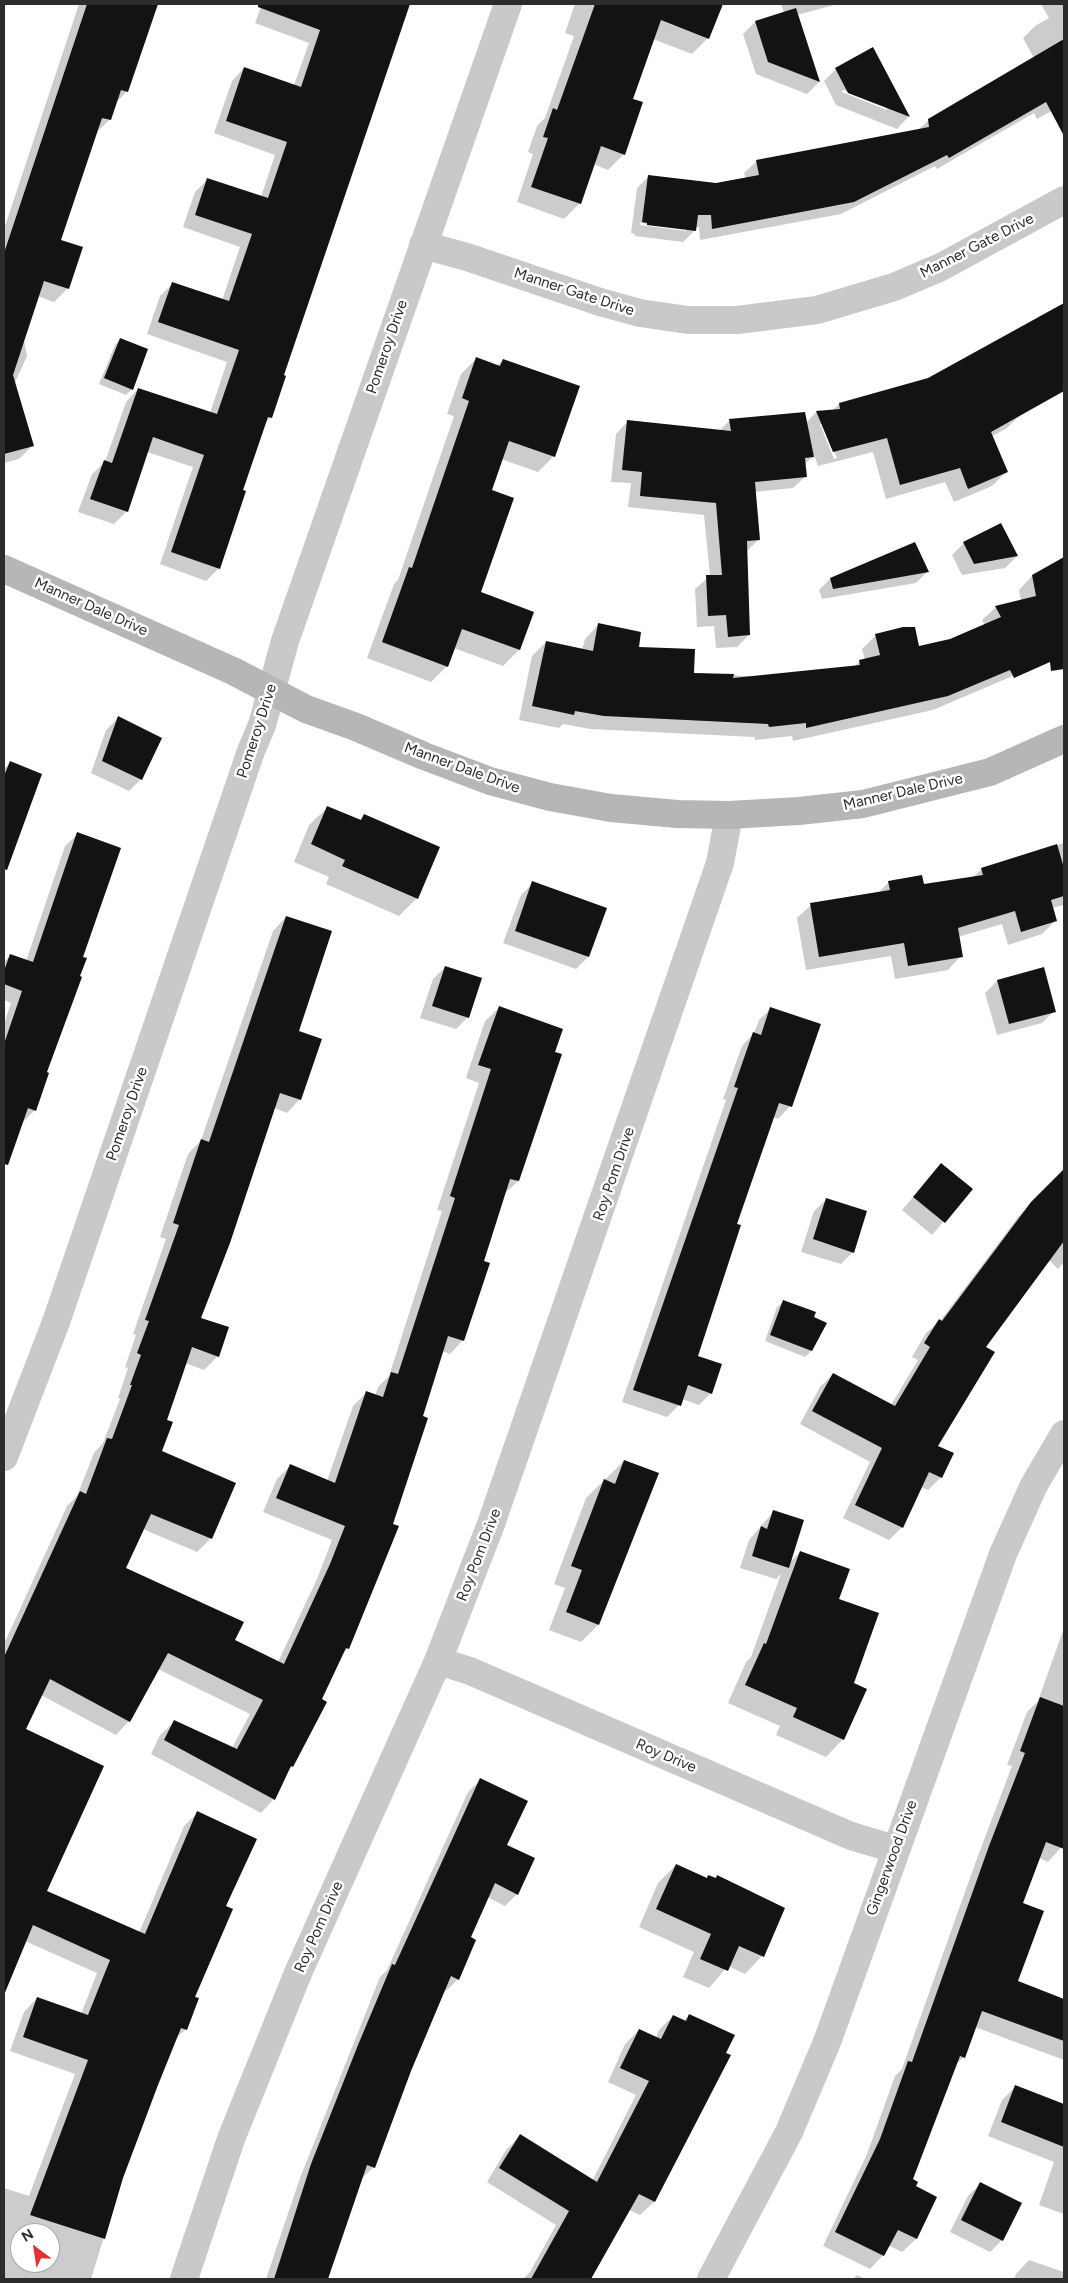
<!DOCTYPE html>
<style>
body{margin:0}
#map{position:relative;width:1068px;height:2283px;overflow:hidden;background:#fff;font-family:Figtree,sans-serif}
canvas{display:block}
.frame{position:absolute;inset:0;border:5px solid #2c2c2c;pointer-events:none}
.north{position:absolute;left:10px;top:2223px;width:50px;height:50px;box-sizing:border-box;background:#fff;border:1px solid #ababab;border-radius:50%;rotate:329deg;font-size:14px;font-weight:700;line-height:20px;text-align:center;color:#2c2c2c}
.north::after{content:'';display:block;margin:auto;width:18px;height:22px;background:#e03133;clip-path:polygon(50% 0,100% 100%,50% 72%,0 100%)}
</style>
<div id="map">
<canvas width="1068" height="2283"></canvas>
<div class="frame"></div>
<div class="north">N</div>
</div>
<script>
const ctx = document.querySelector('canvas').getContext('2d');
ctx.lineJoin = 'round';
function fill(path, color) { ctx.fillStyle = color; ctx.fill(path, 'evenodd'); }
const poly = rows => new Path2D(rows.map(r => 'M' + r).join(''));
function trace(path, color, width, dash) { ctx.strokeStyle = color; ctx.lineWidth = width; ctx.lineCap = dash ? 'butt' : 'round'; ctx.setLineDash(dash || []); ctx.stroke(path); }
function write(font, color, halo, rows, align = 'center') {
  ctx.font = font + ' Figtree,sans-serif'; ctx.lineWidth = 5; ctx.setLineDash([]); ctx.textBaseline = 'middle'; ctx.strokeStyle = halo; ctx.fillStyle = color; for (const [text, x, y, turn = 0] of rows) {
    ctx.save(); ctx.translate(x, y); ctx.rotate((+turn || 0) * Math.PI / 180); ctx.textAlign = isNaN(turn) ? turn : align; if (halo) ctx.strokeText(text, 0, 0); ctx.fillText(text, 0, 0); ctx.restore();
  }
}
const shadow = poly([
 [79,4,158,4,127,91,115,104,109,120,96,133,59,241,68,288,54,302,38,296,24,340,27,356,7,400,32,446,19,459,4,463,4,229],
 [262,4,409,4,283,376,271,417,264,424,219,568,206,581,160,564,193,467,147,452,126,512,114,524,78,512,92,474,105,462,126,402,138,389,210,413,227,362,147,334,160,296,173,283,222,300,240,247,183,227,195,192,208,179,261,197,275,155,214,133,232,81,244,68,294,85,309,43,255,23],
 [575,4,721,4,708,38,692,54,653,39,631,99,624,154,608,170,593,164,580,203,564,219,517,202,533,154,528,152,537,126,545,118,574,36,565,33],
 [781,4,838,4,797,15,819,82,807,94,756,74,743,34,755,22,784,13],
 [1041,4,1064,4,1064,104,1037,119,1034,113,937,169,935,166,841,214,700,240,699,227,695,227,695,230,683,242,635,236,635,234,631,233,637,188,649,176,716,184,746,179,744,173,757,161,918,130,929,120,1034,58,1023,38,1035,26,1049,18],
 [640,223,686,228,686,231,640,225],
 [872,49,908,117,897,129,836,105,824,81,836,69],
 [843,90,887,107,887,110,842,92],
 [1064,304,1064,374,1015,400,1022,413,1007,428,991,437,1006,472,992,486,954,502,945,482,886,499,873,452,818,466,814,455,805,464,806,476,793,488,754,492,759,539,746,552,749,635,737,647,716,648,714,626,697,627,695,589,710,576,704,515,628,507,631,483,611,482,616,434,628,421,719,431,730,420,806,423,816,412,832,411,839,404,929,379],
 [820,424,822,424,837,458,834,459],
 [121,339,132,389,126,395,99,384,115,345],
 [476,359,497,366,503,360,554,456,538,472,501,459,490,491,479,593,519,650,503,666,454,648,447,666,431,682,367,658,394,584,398,580,454,416,447,414,461,374],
 [964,543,1017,556,1005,568,962,575,952,555],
 [1064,559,1064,647,1044,658,1036,666,933,710,793,741,792,736,755,740,755,737,590,729,563,724,559,728,519,720,532,656,546,642,582,650,585,639,598,625,638,648,693,673,762,677,854,667,860,661,865,660,862,649,876,635,918,647,951,640,985,625,982,620,996,607,1021,601,1019,590,1032,576],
 [927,572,916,583,822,599,819,590,830,579],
 [118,718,141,779,129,791,91,773,106,730],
 [10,763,19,834,4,849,4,769],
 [327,808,359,821,364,815,417,898,399,916,326,884,329,877,294,862,309,825],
 [78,834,82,958,35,1110,23,1122,10,1155,4,1161,4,1024,11,1003,4,1000,4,962,10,956,26,961,65,846],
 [1064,843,1064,905,1052,908,1056,920,1042,934,1008,945,1002,924,958,937,961,956,948,970,895,979,891,956,806,970,797,918,811,905,877,894,889,882,923,885,972,878,982,869],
 [533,883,588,957,576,969,503,943,521,895],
 [286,917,297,1031,300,1099,287,1113,274,1108,200,1318,218,1356,204,1370,185,1363,165,1420,161,1452,211,1538,197,1552,143,1529,125,1568,234,1641,278,1662,317,1579,332,1540,263,1512,277,1479,290,1466,327,1481,353,1406,366,1393,375,1396,378,1387,389,1376,442,1211,437,1210,479,1083,466,1078,485,1021,499,1008,553,1053,518,1181,504,1194,482,1262,463,1340,450,1354,442,1351,348,1648,341,1655,292,1766,288,1771,274,1799,261,1813,151,1754,160,1735,174,1722,232,1748,250,1714,158,1669,129,1721,116,1735,41,1695,24,1730,46,1891,139,1933,184,1826,198,1812,224,1906,194,1998,186,2029,175,2039,122,2178,91,2279,4,2279,4,2188,29,2196,75,2074,10,2051,24,2012,37,1998,81,2014,97,1973,25,1941,12,1974,4,1982,4,1644,67,1506,77,1496,94,1453,103,1443,120,1399,118,1398,128,1368,125,1367,136,1335,133,1334,166,1239,160,1237,188,1154,201,1140,273,931],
 [20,2233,50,2233,50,2263,20,2263],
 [445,967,468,1017,456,1029,420,1018,433,979],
 [997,981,1054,1011,1042,1023,997,1035,985,993],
 [771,1008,790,1106,778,1119,773,1117,736,1225,696,1357,711,1393,699,1405,682,1399,679,1405,667,1417,622,1402,726,1100,723,1099,742,1046,754,1033,759,1020],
 [941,1165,971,1190,932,1235,902,1210],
 [1062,1173,1064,1175,1064,1262,1058,1269,1049,1260,984,1347,937,1446,941,1477,928,1490,921,1487,902,1527,889,1540,843,1518,870,1462,800,1424,820,1387,833,1374,891,1405,918,1360,912,1357,926,1333,940,1321,1018,1217],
 [827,1199,853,1252,841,1264,801,1252,814,1211],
 [783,1302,811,1351,805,1357,765,1341,777,1307],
 [624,1461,598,1625,581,1642,549,1630,565,1588,554,1584,586,1498],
 [774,1511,789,1563,800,1552,838,1600,852,1684,843,1739,826,1757,776,1735,780,1726,728,1703,746,1662,751,1657,781,1574,776,1579,740,1568,749,1540],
 [1064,1628,1064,1844,1048,1862,1039,1858,1021,1904,1017,1982,1064,2000,1064,2060,975,2027,964,2057,955,2065,912,2180,914,2186,936,2197,916,2239,902,2252,888,2245,883,2255,870,2269,823,2246,867,2154,895,2076,902,2069,976,1861,1012,1766,1007,1765,1027,1712,1038,1701],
 [480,1780,506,1845,517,1894,505,1906,487,1897,469,1938,458,1979,446,1991,444,1990,410,2070,374,2167,361,2179,326,2255,319,2279,266,2279,300,2178,380,1977,387,1970,468,1792],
 [676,1865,706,1879,715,1879,717,1877,751,1891,762,1956,745,1974,728,1966,709,1988,683,1977,694,1952,639,1927,658,1883],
 [690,2015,725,2053,729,2055,654,2202,640,2215,629,2210,592,2275,588,2279,523,2279,530,2272,556,2225,487,2182,506,2150,520,2136,592,2181,636,2095,608,2082,625,2044,639,2030,656,2038,659,2030,673,2016,683,2021],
 [1015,2087,1064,2106,1064,2214,1039,2205,1054,2162,988,2136,1002,2100],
 [980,2184,1002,2240,990,2252,950,2232,968,2196],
 [1029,2260,1064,2272,1064,2279,1014,2279,1016,2274],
 [857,2275,865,2279,853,2279]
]);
const building = poly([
 [87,4,158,4,128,92,121,90,111,120,102,118,61,240,83,247,69,289,44,281,13,375,34,446,4,454,4,253],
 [258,4,410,4,284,375,286,376,272,418,268,417,243,490,246,491,220,569,171,552,204,455,153,437,128,512,90,499,104,460,112,463,138,388,217,414,239,350,158,322,172,282,229,301,252,234,195,215,207,178,268,198,287,142,226,121,244,67,301,87,320,30,258,7],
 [595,4,723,4,709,39,661,20,633,99,643,102,625,155,601,146,581,204,531,187,548,138,543,137,553,108,557,110],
 [796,8,820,82,768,62,755,21],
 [1064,39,1064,136,1046,102,949,158,947,155,854,202,712,229,711,215,698,215,696,231,647,225,647,223,642,222,648,175,716,183,759,175,756,160,929,127,928,119],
 [873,47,910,117,848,93,835,68],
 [1064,303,1064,391,991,432,1008,472,968,489,960,468,900,485,887,438,833,452,816,411,840,409,839,403,928,378],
 [120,338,148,349,133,390,104,378],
 [476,357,500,366,503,359,580,386,555,457,509,441,492,490,514,498,481,592,534,612,520,650,462,629,448,667,382,642,409,567,412,568,469,401,462,398],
 [805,412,814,457,805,458,807,477,755,482,760,540,747,541,750,635,728,637,726,615,708,616,706,575,722,575,716,503,640,496,642,472,622,470,627,420,731,431,729,419],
 [1001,523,1018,556,974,564,963,542],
 [915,542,929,572,833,589,830,578],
 [1064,557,1064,669,1051,671,1050,662,1014,678,1010,670,948,696,806,728,806,723,769,727,768,724,604,716,575,711,574,715,532,706,546,641,593,651,598,623,641,632,639,647,695,649,694,673,734,674,733,678,860,665,859,660,880,655,875,634,903,627,915,627,919,646,950,639,1001,617,995,606,1036,596,1032,575],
 [118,716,162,738,142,780,102,761],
 [10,761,42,774,7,870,4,869,4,776],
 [327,806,361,820,364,814,440,847,418,899,342,866,345,860,311,844],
 [77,832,121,848,83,957,87,958,80,976,82,977,47,1072,49,1073,36,1111,28,1108,8,1165,4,1164,4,1044,22,991,4,984,4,971,10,954,33,962],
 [1057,844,1064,868,1064,896,1051,900,1057,921,1021,932,1015,911,958,928,963,957,908,966,904,943,819,957,810,903,890,890,888,881,922,875,924,884,983,875,981,868],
 [532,881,607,908,589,957,515,931],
 [286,916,332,931,299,1031,322,1039,301,1100,280,1093,230,1243,201,1318,229,1327,219,1357,192,1347,167,1420,173,1422,162,1451,236,1483,212,1539,151,1514,126,1568,244,1622,235,1640,284,1664,330,1564,345,1526,276,1498,290,1464,335,1483,366,1391,383,1397,391,1372,398,1374,455,1198,450,1196,491,1069,478,1065,499,1006,563,1029,555,1052,562,1054,519,1181,510,1179,484,1261,490,1263,464,1341,448,1336,423,1416,428,1418,393,1524,399,1526,349,1649,346,1648,322,1699,327,1702,293,1767,291,1766,275,1800,164,1740,174,1720,237,1749,263,1700,168,1653,130,1722,50,1679,26,1729,104,1766,47,1891,145,1934,197,1811,257,1839,226,1906,233,1909,195,1997,199,1998,187,2030,181,2028,158,2085,123,2178,105,2239,30,2215,88,2060,23,2037,37,1997,88,2015,110,1960,33,1925,4,1995,4,1657,80,1491,86,1494,107,1438,112,1439,132,1385,130,1385,141,1355,137,1353,149,1321,145,1320,179,1225,173,1223,201,1139,209,1142],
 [445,966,482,978,469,1018,432,1006],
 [1044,967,1056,1012,1009,1024,997,980],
 [770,1007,821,1024,792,1107,779,1103,737,1224,741,1225,698,1356,722,1364,712,1394,688,1385,681,1406,633,1390,738,1088,734,1087,753,1032,761,1035],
 [941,1163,973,1189,945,1223,913,1197],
 [1064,1169,1064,1241,986,1347,995,1352,938,1446,954,1453,942,1478,929,1472,903,1528,855,1505,882,1448,812,1411,833,1373,895,1406,930,1347,924,1343,939,1319,942,1321,1031,1202],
 [826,1198,867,1211,854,1253,813,1239],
 [783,1300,816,1312,814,1317,827,1323,812,1351,770,1335],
 [624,1460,659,1473,599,1625,566,1612,582,1570,571,1566,604,1479,615,1484],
 [773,1510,804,1520,789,1568,752,1556,761,1526,767,1529],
 [800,1551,850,1569,839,1599,879,1613,854,1683,867,1689,844,1740,793,1717,797,1708,745,1685,764,1643,766,1644],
 [1040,1697,1064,1706,1064,1849,1046,1842,1023,1903,1044,1911,1018,1981,1064,1999,1064,2041,982,2011,965,2058,960,2056,913,2179,918,2182,916,2186,937,2197,917,2239,898,2230,884,2256,835,2232,880,2139,908,2061,912,2062,989,1846,1025,1753,1020,1751],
 [480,1778,528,1801,507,1845,535,1858,518,1895,495,1883,471,1937,476,1940,459,1980,451,1976,411,2071,375,2168,367,2165,328,2279,274,2279,311,2164,358,2045,392,1964,395,1965],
 [676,1864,707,1878,708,1875,716,1878,717,1875,785,1908,764,1957,739,1946,728,1971,700,1959,711,1934,656,1909],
 [689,2014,735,2035,726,2053,731,2055,655,2202,639,2194,591,2279,531,2279,569,2211,499,2168,520,2134,597,2182,649,2081,620,2068,639,2029,661,2039,673,2015,686,2021],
 [1015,2085,1064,2104,1064,2147,1001,2122],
 [980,2182,1022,2203,1003,2241,961,2220]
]);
const street = poly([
 [423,245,467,257,600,302,640,313,688,320,737,320,817,310,894,287,941,267,1064,200],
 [4,1457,56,1322,251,751,262,725,285,641,508,4],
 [438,1661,470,1671,851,1836,895,1849],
 [184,2279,231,2139,298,1973,438,1661,491,1524,720,863,729,815],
 [711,2279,789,2132,827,2042,1003,1554,1034,1485,1064,1434]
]);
const secondary = poly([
 [4,569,233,671,306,709,356,727,424,756,490,781,550,797,611,808,677,814,729,815,799,811,863,804,990,772,1064,739]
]);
const streetNames = [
 ["Manner Gate Drive",977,246,-27],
 ["Manner Gate Drive",574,292,18],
 ["Pomeroy Drive",387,347,-71],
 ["Manner Dale Drive",91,607,24],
 ["Pomeroy Drive",257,731,-72],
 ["Manner Dale Drive",462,768,20],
 ["Manner Dale Drive",903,792,-13],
 ["Pomeroy Drive",127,1114,-71],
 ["Roy Pom Drive",614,1174,-71],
 ["Roy Pom Drive",479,1555,-69],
 ["Roy Drive",666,1756,23],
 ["Gingerwood Drive",892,1858,-70],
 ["Roy Pom Drive",319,1927,-66]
];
fill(shadow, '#0003');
fill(building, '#131313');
trace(street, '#c9c9c9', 28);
trace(secondary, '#b6b6b6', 28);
write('15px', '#2c2c2c', '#fff', streetNames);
</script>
